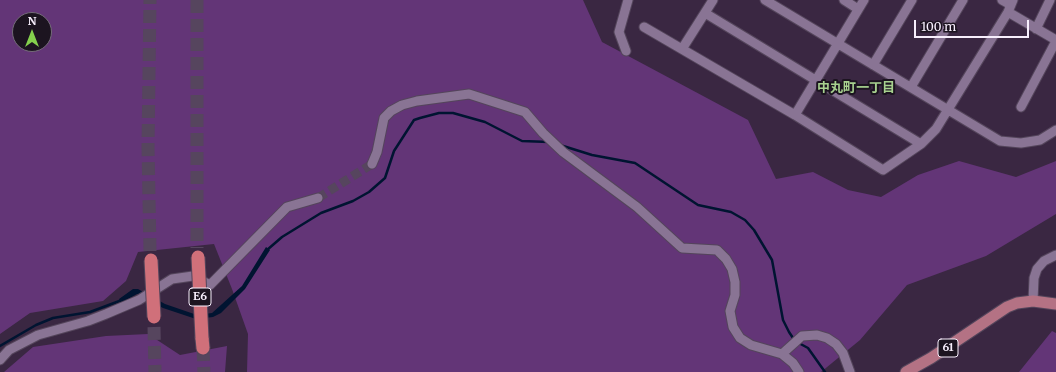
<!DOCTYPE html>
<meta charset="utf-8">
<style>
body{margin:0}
#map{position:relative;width:1056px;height:372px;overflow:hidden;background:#3a2742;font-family:Merriweather,serif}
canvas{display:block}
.north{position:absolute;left:12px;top:12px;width:40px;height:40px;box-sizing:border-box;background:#1c1420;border:1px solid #746c78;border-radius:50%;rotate:0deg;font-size:11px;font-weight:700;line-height:16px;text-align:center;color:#f8effd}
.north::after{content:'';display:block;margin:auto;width:14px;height:18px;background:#84d04d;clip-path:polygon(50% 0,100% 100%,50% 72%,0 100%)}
.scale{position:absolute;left:914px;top:20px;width:115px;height:18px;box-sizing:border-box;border:2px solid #f8effd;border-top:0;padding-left:5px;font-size:12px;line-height:14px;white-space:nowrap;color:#f8effd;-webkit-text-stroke:3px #1c1420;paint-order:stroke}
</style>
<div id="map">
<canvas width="1056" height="372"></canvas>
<div class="north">N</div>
<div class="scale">100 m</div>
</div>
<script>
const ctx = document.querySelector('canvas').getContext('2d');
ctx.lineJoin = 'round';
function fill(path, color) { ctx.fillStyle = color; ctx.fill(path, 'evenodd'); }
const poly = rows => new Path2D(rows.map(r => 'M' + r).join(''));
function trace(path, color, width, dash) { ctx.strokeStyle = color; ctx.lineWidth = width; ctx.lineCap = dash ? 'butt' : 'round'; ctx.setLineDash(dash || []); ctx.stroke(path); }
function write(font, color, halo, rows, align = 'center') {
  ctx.font = font + ' Merriweather,"Noto Sans JP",serif'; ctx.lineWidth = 4; ctx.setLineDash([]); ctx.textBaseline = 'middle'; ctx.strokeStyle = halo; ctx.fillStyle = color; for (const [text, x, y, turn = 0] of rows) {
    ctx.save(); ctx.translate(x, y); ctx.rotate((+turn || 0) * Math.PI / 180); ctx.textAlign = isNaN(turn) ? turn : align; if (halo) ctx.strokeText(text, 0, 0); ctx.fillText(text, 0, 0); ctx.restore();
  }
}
const green = poly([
 [0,0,583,0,602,42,748,120,776,179,813,172,848,190,881,197,918,175,959,161,1016,177,1056,161,1056,214,986,256,907,285,860,340,821,372,247,372,248,334,232,289,214,244,138,252,126,281,103,301,30,313,0,334],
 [20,20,44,20,44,44,20,44],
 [1052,331,1056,333,1056,372,1019,372],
 [148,334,180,355,227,346,225,372,4,372,33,347,106,336]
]);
const water = poly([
 [266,247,270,250,245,289,221,313,213,317,196,319,163,308,137,294,121,303,119,299,133,289,138,289,165,304,197,315,212,313,242,286]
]);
const stream = poly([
 [560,145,592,155,635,163,698,205,731,212,745,220,754,230,772,260,783,320,789,332,795,341,808,348,825,372],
 [267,250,282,237,321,213,353,201,369,192,385,178,394,151,414,120,420,118,439,113,453,113,485,122,522,141,549,142],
 [0,346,36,325,53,318,90,312,122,300]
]);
const minorTunnel = poly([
 [318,198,372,164]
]);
const highwayTunnel = poly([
 [197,0,197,248],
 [150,251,148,147,150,0],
 [154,327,155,372],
 [203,348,204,372]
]);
const minor = poly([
 [765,0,1000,141,1021,143,1040,140,1056,130],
 [844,0,858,9],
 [1002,0,1011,5],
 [1008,12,1056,40],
 [705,13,921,144],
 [644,27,795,115,883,170,921,144,936,129,1008,12,1013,0],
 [1036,29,1050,0],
 [682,49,713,0],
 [626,51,619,32,628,0],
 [873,65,912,0],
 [911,87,963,0],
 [1021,107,1056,41],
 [795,115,864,0],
 [372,164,377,152,384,118,391,111,402,105,417,101,469,94,525,112,543,133,563,152,637,207,682,248,717,250,726,259,732,269,735,282,735,295,730,311,733,327,740,338,751,345,782,354,793,363,799,372],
 [1033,301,1034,278,1037,269,1044,261,1056,255],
 [782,354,802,336,817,335,827,338,836,344,843,353,850,372],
 [0,360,9,350,38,335,88,321,106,314,139,300,172,279,193,276,210,285,287,207,318,198]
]);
const major = poly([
 [906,372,931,358,1007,307,1017,303,1033,301,1056,304]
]);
const highway = poly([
 [202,338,203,348]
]);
const highwayBridge = poly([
 [198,257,202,338],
 [151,260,154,317]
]);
const shields = [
 [200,297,22],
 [948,348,20]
];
const shieldNames = [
 ["E6",200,297],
 ["61",948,348]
];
const neighbourhoodNames = [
 ["中丸町一丁目",856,88]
];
fill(green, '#633577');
fill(water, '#001431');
trace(stream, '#001431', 2.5);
trace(minorTunnel, '#56455e', 9, [9, 4.5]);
trace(highwayTunnel, '#56455e', 13, [13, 6]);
trace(minor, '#54455b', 11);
trace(major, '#54455b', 13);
trace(highway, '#54455b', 15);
trace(minor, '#897494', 9);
trace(major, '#b47284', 11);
trace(highway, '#d0707a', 13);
trace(highwayBridge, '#54455b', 15, []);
trace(highwayBridge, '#d0707a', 13);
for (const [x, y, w] of shields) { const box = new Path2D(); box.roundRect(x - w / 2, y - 9, w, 18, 3); ctx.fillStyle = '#1c1420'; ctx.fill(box); trace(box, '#f8effd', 1); }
write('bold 11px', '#f8effd', null, shieldNames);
write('bold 13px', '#a7d18f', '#1c1420', neighbourhoodNames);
</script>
